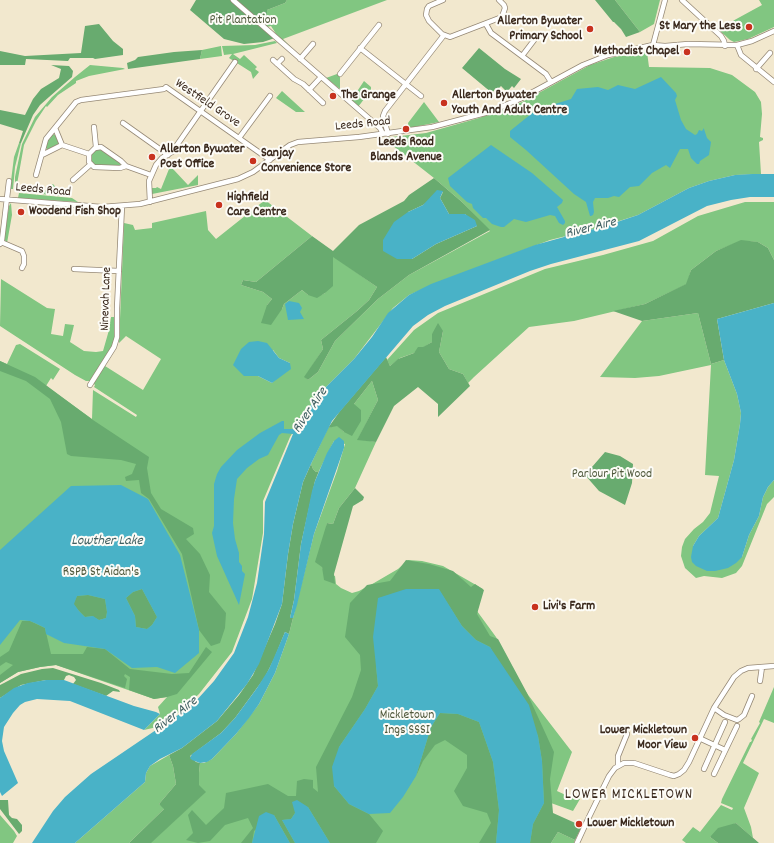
<!DOCTYPE html>
<style>
body{margin:0}
canvas{display:block;background:#f2e8ce}
</style>
<canvas width="774" height="843"></canvas>
<script>
const ctx = document.querySelector('canvas').getContext('2d');
ctx.lineJoin = 'round';
function fill(path, color) { ctx.fillStyle = color; ctx.fill(path, 'evenodd'); }
const poly = rows => new Path2D(rows.map(r => 'M' + r).join(''));
function trace(path, color, width, dash) { ctx.strokeStyle = color; ctx.lineWidth = width; ctx.lineCap = dash ? 'butt' : 'round'; ctx.setLineDash(dash || []); ctx.stroke(path); }
function write(font, color, halo, rows, align = 'center') {
  ctx.font = font + ' Dekko,sans-serif'; ctx.lineWidth = 4; ctx.setLineDash([]); ctx.textBaseline = 'middle'; ctx.strokeStyle = halo; ctx.fillStyle = color; for (const [text, x, y, turn = 0] of rows) {
    ctx.save(); ctx.translate(x, y); ctx.rotate((+turn || 0) * Math.PI / 180); ctx.textAlign = isNaN(turn) ? turn : align; if (halo) ctx.strokeText(text, 0, 0); ctx.fillText(text, 0, 0); ctx.restore();
  }
}
const green = poly([
 [287,0,387,0,283,39,294,50,293,51,278,37,271,26,267,27,267,10,285,3],
 [615,0,660,0,654,24,640,32],
 [759,0,774,0,774,27,748,39,734,42,730,40,718,29,762,5],
 [275,41,277,43,233,54,240,59,244,55,257,67,255,69,259,72,253,79,251,72,229,58,232,54,224,55,222,46,255,45],
 [221,46,222,56,200,59,202,50],
 [647,52,649,67,710,68,732,75,755,92,761,102,762,114,760,137,763,138,763,140,759,142,761,174,735,175,709,181,689,188,638,215,594,229,550,240,444,280,409,295,393,308,354,359,318,395,305,413,290,437,263,501,263,533,252,599,232,652,199,694,181,711,157,727,144,730,160,714,158,707,167,697,154,699,56,665,40,667,18,672,0,683,0,361,7,364,16,345,20,344,60,369,53,380,51,378,46,386,92,419,93,390,136,417,137,415,94,387,95,385,93,383,105,366,143,390,161,359,126,336,119,343,124,223,133,225,135,230,152,228,152,223,206,211,208,230,216,239,265,200,312,236,256,282,243,280,241,285,263,292,272,299,267,305,282,309,284,304,302,290,308,295,321,295,325,293,333,256,377,287,369,300,357,311,321,340,323,349,305,377,308,380,318,372,335,341,378,299,409,275,490,231,462,202,434,178,383,138,426,133,479,118,522,102,590,65,614,57],
 [273,350,279,358,290,363,272,383,258,376],
 [90,65,123,68,125,69,89,76,76,81,76,83,58,95,47,107,46,106,36,121,24,145,16,190,15,190,15,177,22,144,35,117,52,97,75,77],
 [337,74,340,76,340,89,326,78],
 [364,81,371,87,371,90,358,107,339,91,340,89,352,99],
 [282,91,305,112,296,112,276,98],
 [424,102,439,122,409,128,408,123],
 [52,134,56,135,59,143,59,145,48,150,46,148,46,143],
 [19,143,21,143,15,167,13,189,10,189,14,157],
 [100,149,121,164,120,166,95,166,91,162,91,153,95,150],
 [169,169,173,169,188,185,198,175,198,185,152,194,151,188,156,188,157,187,161,189],
 [53,184,63,196,41,194],
 [19,193,72,198,78,202,18,198],
 [745,202,774,202,774,260,768,248,758,242,741,241,716,251,691,270,687,284,645,304,574,321,529,327,474,377,468,383,463,374,449,369,439,352,443,331,432,334,432,342,414,353,400,358,390,366,387,360,414,330,438,313,545,269,603,255,653,241,698,216],
 [11,203,12,215,7,243,4,239,9,206],
 [1,279,47,308,55,309,51,334,63,336,65,324,74,325,70,342,84,351,96,352,103,351,109,330,111,317,117,317,115,343,90,381,86,381,75,375,0,326],
 [698,313,711,364,724,360,737,394,741,413,740,424,734,460,718,518,699,536,693,546,742,557,749,535,759,516,763,497,768,487,774,480,774,497,767,504,742,566,736,573,722,578,704,576,696,578,685,568,681,556,682,547,685,539,694,529,703,522,710,513,719,476,705,475,711,365,659,376,635,378,600,377,642,321],
 [372,381,378,400,358,439,376,442,355,488,339,508,333,524,327,523,322,567,325,574,335,576,336,584,341,588,352,593,359,591,374,583,398,569,408,560,422,561,443,566,483,589,477,611,496,637,522,687,572,752,557,791,570,797,573,794,580,799,573,811,551,803,540,843,150,843,205,792,199,786,199,773,200,763,204,763,212,759,236,734,259,704,275,673,289,634,314,534,337,471,345,444,334,441,319,471,316,472,313,469,311,464,328,428,337,425,344,432,354,404],
 [774,687,774,723,764,719,743,763,759,773,744,808,751,827,753,838,736,823,710,837,718,843,686,843,682,840,693,827,700,832,721,805,732,810,733,808,721,803,722,799,750,742,751,742,752,740,751,739,760,723,759,722],
 [169,755,173,766,176,784,159,804,165,808,129,843,75,843,145,782,146,773,150,766],
 [0,815,14,831,17,836,13,843,0,843],
 [558,832,575,840,574,843,551,843]
]);
const forest = poly([
 [196,0,287,0,285,3,267,10,267,27,275,38,263,42,244,44,224,39,190,10],
 [595,0,615,0,640,32,626,37,621,29,614,22,613,22],
 [99,24,113,41,123,49,123,55,95,59,93,58,70,58,68,61,26,59,25,65,0,65,0,51,25,56,81,53,85,26],
 [479,48,505,69,521,79,514,88,512,86,507,92,501,86,498,89,496,88,492,93,462,68],
 [202,50,200,59,128,69,127,63,135,60,138,57,174,52],
 [51,65,69,66,73,71,72,77,49,97,40,105,33,115,21,143,19,143,23,131,0,124,0,110,25,115,33,99,41,89,59,78,61,69],
 [434,178,462,202,490,230,409,275,378,299,335,341,318,372,308,380,304,377,323,349,321,340,357,311,369,300,377,287,333,257,333,286,325,293,317,298,308,295,302,290,284,304,282,309,271,325,261,323,267,305,272,299,263,292,241,285,243,280,256,282,312,236,333,251,359,225,404,201,409,195],
 [443,192,440,198,449,214,465,214,477,226,436,244,412,259,408,212,423,205],
 [741,240,758,242,768,248,774,260,774,303,717,319,724,360,711,364,698,313,642,321,613,311,645,304,686,284,691,270,716,251],
 [438,323,443,331,439,352,449,369,463,374,470,386,438,417,438,404,418,387,394,406,376,442,357,440,378,400,372,381,354,404,361,410,361,421,352,436,344,432,337,426,328,428,340,411,386,357,390,366,398,359,414,353,418,347,423,347,432,342,432,334],
 [0,361,35,377,93,420,149,457,147,468,151,493,161,509,193,528,194,534,186,539,200,554,210,575,209,592,226,613,225,628,220,643,211,646,199,630,182,554,149,499,141,493,139,480,126,481,125,477,132,474,136,464,121,460,71,456,67,454,61,422,50,399,26,381,0,371],
 [605,452,620,456,633,464,632,483,625,505,599,491,585,475],
 [311,464,313,469,316,472,319,471,315,481,301,544,294,600,290,618,293,618,289,634,285,632,274,659,265,677,235,718,221,733,190,756,196,762,200,763,199,773,199,785,206,792,151,843,129,843,164,809,159,804,176,784,173,766,169,755,182,748,217,721,239,695,253,675,275,624,282,604,288,554,293,524,303,482],
 [355,488,364,497,363,500,353,506,334,574,335,584,324,580,322,567,315,562,327,523,333,524,339,508],
 [406,560,429,564,453,571,471,587,475,584,484,590,477,614,490,636,498,639,527,693,554,752,550,779,553,813,582,826,575,840,558,832,551,843,530,843,533,824,544,803,542,761,538,736,490,647,476,640,462,626,439,590,376,665,378,686,365,709,339,747,334,786,349,804,369,814,383,831,376,843,330,843,308,807,295,813,291,819,282,820,295,843,290,843,274,815,254,831,252,843,241,843,253,828,248,818,225,825,210,841,198,843,186,840,193,833,188,815,192,810,206,825,224,808,226,793,268,784,288,796,296,796,297,781,304,779,313,780,313,788,318,792,316,767,352,697,361,670,360,655,345,637,350,603,367,585,390,581],
 [142,589,157,617,152,625,147,629,136,627,135,616,126,598,133,592],
 [88,595,105,599,107,612,106,618,99,620,92,616,85,617,79,611,73,604,77,596],
 [22,621,30,621,45,628,51,654,83,654,87,647,105,649,130,669,172,674,189,673,206,647,212,652,177,694,167,697,154,699,129,690,130,677,125,674,124,676,127,679,125,688,56,665,40,667,18,672,0,683,0,675,13,665,6,662,0,666,0,657,9,651],
 [53,668,101,683,119,690,120,692,113,691,106,696,73,684,76,680,74,677,69,675,66,676,64,680,46,680,21,685,0,698,0,685,4,683,21,674,42,669],
 [440,713,458,714,479,722,493,762,499,810,496,843,479,843,491,823,487,813,463,806,454,791,467,768,467,755,445,740,435,745,423,761,416,776,431,727],
 [0,800,8,800,9,815,12,818,17,819,22,825,22,831,19,834,0,809],
 [736,823,759,843,718,843,710,837,718,828]
]);
const water = poly([
 [661,77,676,93,677,96,675,100,681,120,686,129,695,135,697,134,699,130,702,131,704,128,704,129,707,138,711,142,709,155,700,161,699,164,697,164,691,158,688,149,680,149,670,168,666,165,652,173,639,186,630,187,619,197,614,196,608,198,595,198,593,202,594,212,593,215,591,216,590,216,586,202,574,194,526,150,510,137,510,131,536,110,571,99,577,89,598,87,608,90,618,85,635,89],
 [491,145,532,173,563,200,562,203,557,207,565,221,565,223,563,225,559,223,555,216,550,215,526,222,514,219,504,227,501,227,492,224,486,218,483,218,473,208,472,204,467,202,450,186,448,178],
 [752,174,774,174,774,197,750,197,731,200,707,206,639,241,551,264,530,271,445,306,428,315,413,326,332,421,311,464,303,482,293,524,288,554,282,604,259,664,247,684,217,721,182,748,160,759,150,766,146,773,145,782,75,843,32,843,53,811,65,797,91,774,184,711,195,702,214,681,234,653,248,617,257,583,264,534,265,502,293,434,282,433,279,435,268,455,259,459,247,468,237,479,234,499,233,523,235,539,239,553,239,562,242,566,242,571,245,574,239,605,217,556,212,533,214,526,214,484,217,474,221,467,237,450,260,433,282,421,284,421,284,429,295,429,305,413,318,395,354,359,372,337,388,313,409,295,431,284,535,245,564,237,567,234,569,235,594,229,597,227,602,227,638,215,689,188,709,181,735,175],
 [437,190,443,191,440,198,449,214,465,214,475,220,477,226,436,244,412,259,397,259,383,251,383,240,394,222,408,212,423,205],
 [289,301,299,303,302,308,300,312,304,319,288,320,285,304],
 [774,303,774,480,768,487,763,497,759,516,749,535,742,557,736,563,728,568,715,571,707,571,696,566,692,562,691,557,693,546,699,536,718,518,734,460,740,424,741,413,737,394,724,360,717,319],
 [258,341,267,343,279,358,290,363,291,369,272,383,258,376,244,376,233,365,241,349,249,342],
 [339,437,344,441,344,448,314,534,297,605,293,618,290,618,294,600,301,544,312,491,315,481,327,453,334,441],
 [121,485,148,499,180,555,199,630,199,653,175,673,157,667,132,668,105,649,64,643,46,634,45,628,37,624,30,621,20,620,0,645,0,550,71,486],
 [142,589,157,617,152,625,147,629,136,627,135,616,126,598,133,592],
 [88,595,105,599,107,612,106,618,99,620,93,616,85,617,79,611,74,604,77,596],
 [406,589,439,589,462,626,476,640,490,647,529,705,538,736,542,761,544,803,533,824,530,843,496,843,499,810,493,762,479,722,458,714,440,713,431,727,416,776,403,797,390,813,369,814,349,804,334,786,332,767,339,747,365,709,378,686,373,637,378,598],
 [285,632,289,634,275,673,259,704,249,718,236,734,212,759,207,762,200,763,192,760,190,758,192,754,221,733,235,718,257,688,269,669],
 [46,680,64,680,134,706,156,712,160,714,144,730,70,701,37,699,25,702,20,705,13,713,4,727,2,741,4,751,18,783,2,796,0,792,0,698,14,688,28,683],
 [297,800,308,807,330,843,295,843,282,820,291,819,295,813,292,802],
 [266,812,274,815,290,843,252,843,259,816]
]);
const minor = poly([
 [233,0,380,128,383,134],
 [443,0,429,6,427,9,426,15,429,21,442,34,450,37,502,17,505,8,504,5,499,0],
 [682,0,721,36,724,41,725,46],
 [486,24,491,33,546,74,551,82],
 [653,45,665,0],
 [737,45,741,55,774,82],
 [360,48,421,96],
 [522,56,538,35],
 [300,59,313,44],
 [273,60,294,79,303,84,323,103],
 [277,64,282,59],
 [756,69,770,53],
 [340,74,379,25],
 [309,90,321,77],
 [123,123,168,155],
 [94,127,96,147],
 [55,128,62,145,89,154],
 [388,134,383,116,385,111,444,35],
 [239,138,270,96],
 [42,155,62,145],
 [126,166,121,161,101,147,95,148,89,154,89,162,94,167,120,168,126,166,151,175],
 [36,175,46,139,76,102,81,100,164,89,166,87,270,160],
 [73,180,91,164],
 [0,199,102,207,140,204,238,179,253,172,290,145,298,142,359,137,432,127,489,112,522,98,583,65,608,55,653,45,665,46,688,44,737,45,752,41,774,31],
 [150,202,149,181,156,165,162,158,172,152,235,62],
 [1,242,22,251,24,256,24,264,22,268],
 [0,244,2,240,9,181],
 [74,269,119,271],
 [90,385,114,347,117,337,117,308,122,206],
 [760,681,762,667],
 [714,708,724,715,737,720,739,719,744,715,752,696],
 [699,738,725,750],
 [618,766,618,756,627,734],
 [704,769,725,722],
 [714,774,737,726],
 [577,843,589,817,609,776,615,768,624,763,634,763,670,775,674,776,679,774,684,770,689,762,714,708,734,677,741,671,748,668,774,666]
]);
const markers = [
 [749,27,4,"#c8321e"],
 [590,29,4,"#c8321e"],
 [687,52,4,"#c8321e"],
 [333,96,4,"#c8321e"],
 [444,103,4,"#c8321e"],
 [406,129,4,"#c8321e"],
 [152,157,4,"#c8321e"],
 [253,161,4,"#c8321e"],
 [219,205,4,"#c8321e"],
 [21,212,4,"#c8321e"],
 [535,607,4,"#c8321e"],
 [695,738,4,"#c8321e"],
 [579,824,4,"#c8321e"]
];
const parkNames = [
 ["Pit Plantation",243,21],
 ["Parlour Pit Wood",612,475],
 ["RSPB St Aidan's",101,573],
 ["Mickletown",407,716],
 ["Ings SSSI",407,731]
];
const poiNames = [
 ["Allerton Bywater",582,22,"right"],
 ["Primary School",582,37,"right"],
 ["St Mary the Less",741,27,"right"],
 ["Methodist Chapel",679,52,"right"],
 ["The Grange",341,96],
 ["Allerton Bywater",452,96],
 ["Youth And Adult Centre",452,111],
 ["Leeds Road",406,143,"center"],
 ["Blands Avenue",406,158,"center"],
 ["Allerton Bywater",160,150],
 ["Post Office",160,165],
 ["Sanjay",261,154],
 ["Convenience Store",261,169],
 ["Highfield",227,198],
 ["Care Centre",227,213],
 ["Woodend Fish Shop",29,212],
 ["Livi's Farm",543,607],
 ["Lower Mickletown",687,731,"right"],
 ["Moor View",687,746,"right"],
 ["Lower Mickletown",587,824]
];
const streetNames = [
 ["Westfield Grove",207,104,34],
 ["Leeds Road",363,125,-6],
 ["Leeds Road",43,191,5],
 ["Ninevah Lane",107,299,-88]
];
const waterNames = [
 ["River Aire",591,229,-14],
 ["River Aire",311,411,-56],
 ["Lowther Lake",107,542],
 ["River Aire",176,716,-37]
];
const quarterNames = [
 ["LOWER MICKLETOWN",629,796]
];
fill(green, '#81c681');
fill(forest, '#68ab6f');
fill(water, '#49b2c7');
trace(minor, '#968976', 6);
trace(minor, '#fff', 4.5);
for (const [x, y, r, color] of markers) { const dot = new Path2D(); dot.arc(x, y, r, 0, 2 * Math.PI); ctx.fillStyle = color; ctx.fill(dot); trace(dot, '#fdfcf7', 1.5); }
write('13px', '#50593c', '#fdfcf7', parkNames);
write('bold 13px', '#3b2a1e', '#fdfcf7', poiNames, 'left');
write('13px', '#3b2a1e', '#fdfcf7', streetNames);
write('italic 14px', '#416062', '#fdfcf7', waterNames);
ctx.letterSpacing = '1px';
write('15px', '#3b2a1e', '#fdfcf7', quarterNames);
ctx.letterSpacing = '0px';
</script>
